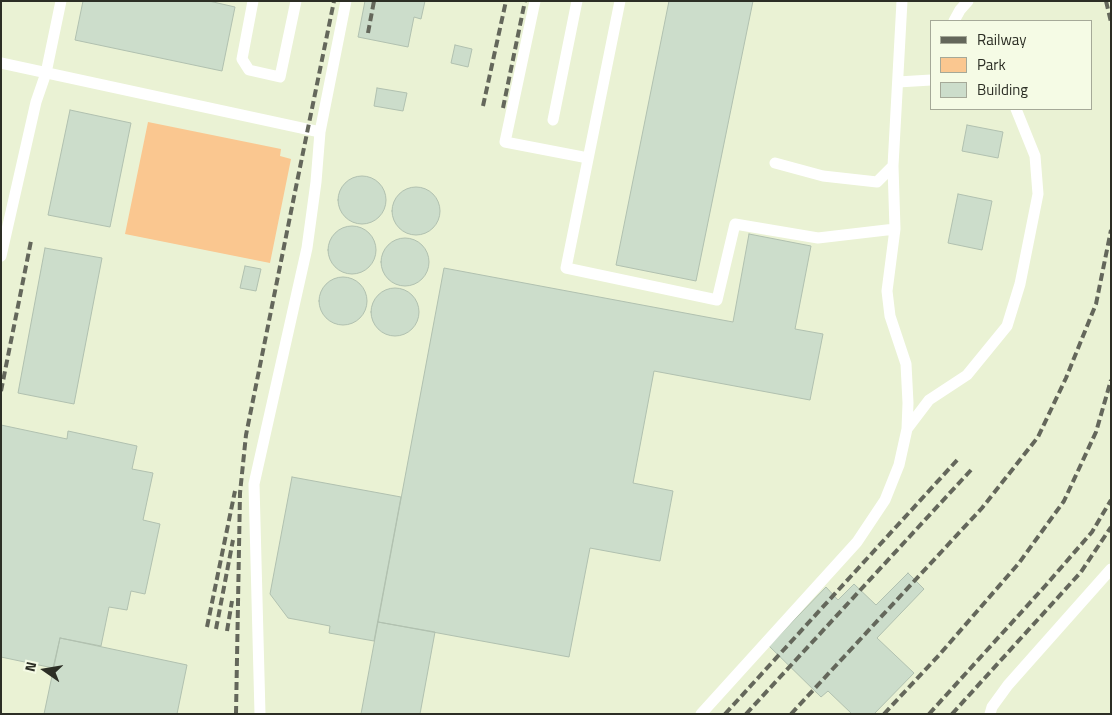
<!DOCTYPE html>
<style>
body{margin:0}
#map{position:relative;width:1112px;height:715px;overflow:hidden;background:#f5fbe5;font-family:"Titillium Web",sans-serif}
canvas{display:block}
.frame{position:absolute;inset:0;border:2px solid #2c2e25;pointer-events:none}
.legend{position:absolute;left:930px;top:20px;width:162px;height:90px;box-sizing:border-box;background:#f5fbe5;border:1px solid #a5a998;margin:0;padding:6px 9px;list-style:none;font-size:15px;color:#2c2e25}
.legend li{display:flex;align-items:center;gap:10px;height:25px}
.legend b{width:25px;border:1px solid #a5a998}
.north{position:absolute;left:20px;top:645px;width:50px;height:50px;-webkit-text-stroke:4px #f5fbe5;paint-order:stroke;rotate:283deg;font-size:14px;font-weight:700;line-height:20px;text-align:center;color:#2c2e25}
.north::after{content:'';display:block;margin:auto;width:18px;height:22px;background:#2c2e25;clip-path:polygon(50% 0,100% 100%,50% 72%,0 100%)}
</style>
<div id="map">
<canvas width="1112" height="715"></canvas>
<div class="frame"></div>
<ul class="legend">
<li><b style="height:6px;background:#64675b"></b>Railway</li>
<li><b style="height:14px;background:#fac790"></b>Park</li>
<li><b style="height:14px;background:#ccddcb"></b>Building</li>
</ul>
<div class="north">N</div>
</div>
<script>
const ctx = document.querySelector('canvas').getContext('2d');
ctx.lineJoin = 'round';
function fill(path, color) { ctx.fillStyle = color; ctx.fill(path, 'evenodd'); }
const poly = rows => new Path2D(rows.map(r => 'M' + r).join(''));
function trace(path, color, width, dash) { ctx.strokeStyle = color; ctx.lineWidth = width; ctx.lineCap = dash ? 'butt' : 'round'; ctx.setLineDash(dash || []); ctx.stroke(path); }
const built = poly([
 [1,1,1111,1,1111,714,1,714],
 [931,21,1091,21,1091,109,931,109]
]);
const green = poly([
 [148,122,281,149,280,156,291,159,270,263,125,234]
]);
const building = poly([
 [83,1,209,1,235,7,222,71,75,40,83,1],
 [365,1,425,1,421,19,414,17,408,47,358,37,365,1],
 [669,1,753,1,696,281,616,265,669,1],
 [455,45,472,49,468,67,451,63,455,45],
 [377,88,407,93,403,111,374,106,377,88],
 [70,110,131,123,110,227,48,215,70,110],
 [967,125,1003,132,998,158,962,151,967,125],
 '338 200a24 24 0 1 1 48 0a24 24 0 1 1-48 0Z',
 '392 211a24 24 0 1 1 48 0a24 24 0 1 1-48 0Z',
 [958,194,992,201,982,250,948,243,958,194],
 '328 250a24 24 0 1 1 48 0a24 24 0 1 1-48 0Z',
 [749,234,811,246,795,329,823,334,810,400,654,371,633,483,673,491,660,561,590,548,569,657,378,622,444,268,733,322,749,234],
 '381 262a24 24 0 1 1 48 0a24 24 0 1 1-48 0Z',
 [45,248,102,258,74,404,18,393,45,248],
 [245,266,261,269,256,291,240,288,245,266],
 '319 301a24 24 0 1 1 48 0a24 24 0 1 1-48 0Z',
 '371 312a24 24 0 1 1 48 0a24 24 0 1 1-48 0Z',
 [1,425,67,439,68,431,137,446,132,469,153,473,143,520,160,524,145,594,131,591,127,610,109,607,101,646,60,638,53,668,1,657,1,425],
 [292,477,401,497,374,641,329,633,330,626,288,618,270,594,292,477],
 [908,573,924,589,877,638,914,673,874,714,852,714,828,691,821,697,769,646,826,587,838,600,854,584,876,605,908,573],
 [378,622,435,632,420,714,361,714,378,622],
 [60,638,187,665,177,714,44,714,60,638]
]);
const lane = poly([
 [253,1,242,59,249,70,280,77,296,1],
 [535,1,505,142,588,158],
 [620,1,566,268,717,300,735,224,818,238,895,229],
 [954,21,960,10,968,1],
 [1,63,320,132,346,1],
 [898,82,931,80],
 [553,120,577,1],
 [775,163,823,176,877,182,893,166,902,1],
 [1,256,36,102,46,73,61,1],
 [907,429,929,400,967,375,1007,326,1020,284,1038,194,1035,156,1016,109],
 [260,714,254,484,307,248,316,182,320,132],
 [701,714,857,542,885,500,899,465,907,429,908,403,906,364,890,316,887,291,895,229,893,166],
 [990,714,992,707,1008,685,1111,569]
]);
const rail = poly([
 [1106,1,1111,22],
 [368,33,374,1],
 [483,106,506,1],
 [503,108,525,1],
 [1,391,31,241],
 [207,627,235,491],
 [216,629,233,540],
 [227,631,232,601],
 [236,714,240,493,246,435,297,182,334,1],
 [725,714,959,458],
 [746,714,971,470],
 [791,714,982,508,1038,437,1066,378,1096,304,1111,230],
 [884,714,940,654,1019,563,1064,501,1096,432,1111,380],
 [929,714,1046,585,1092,532,1111,500],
 [952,714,1081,572,1111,527]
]);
fill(built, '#eaf2d4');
fill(green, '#fac790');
fill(building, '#ccddcb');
trace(building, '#b1c1b0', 1);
trace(lane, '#fff', 11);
trace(rail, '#64675b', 4, [8, 4]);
</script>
